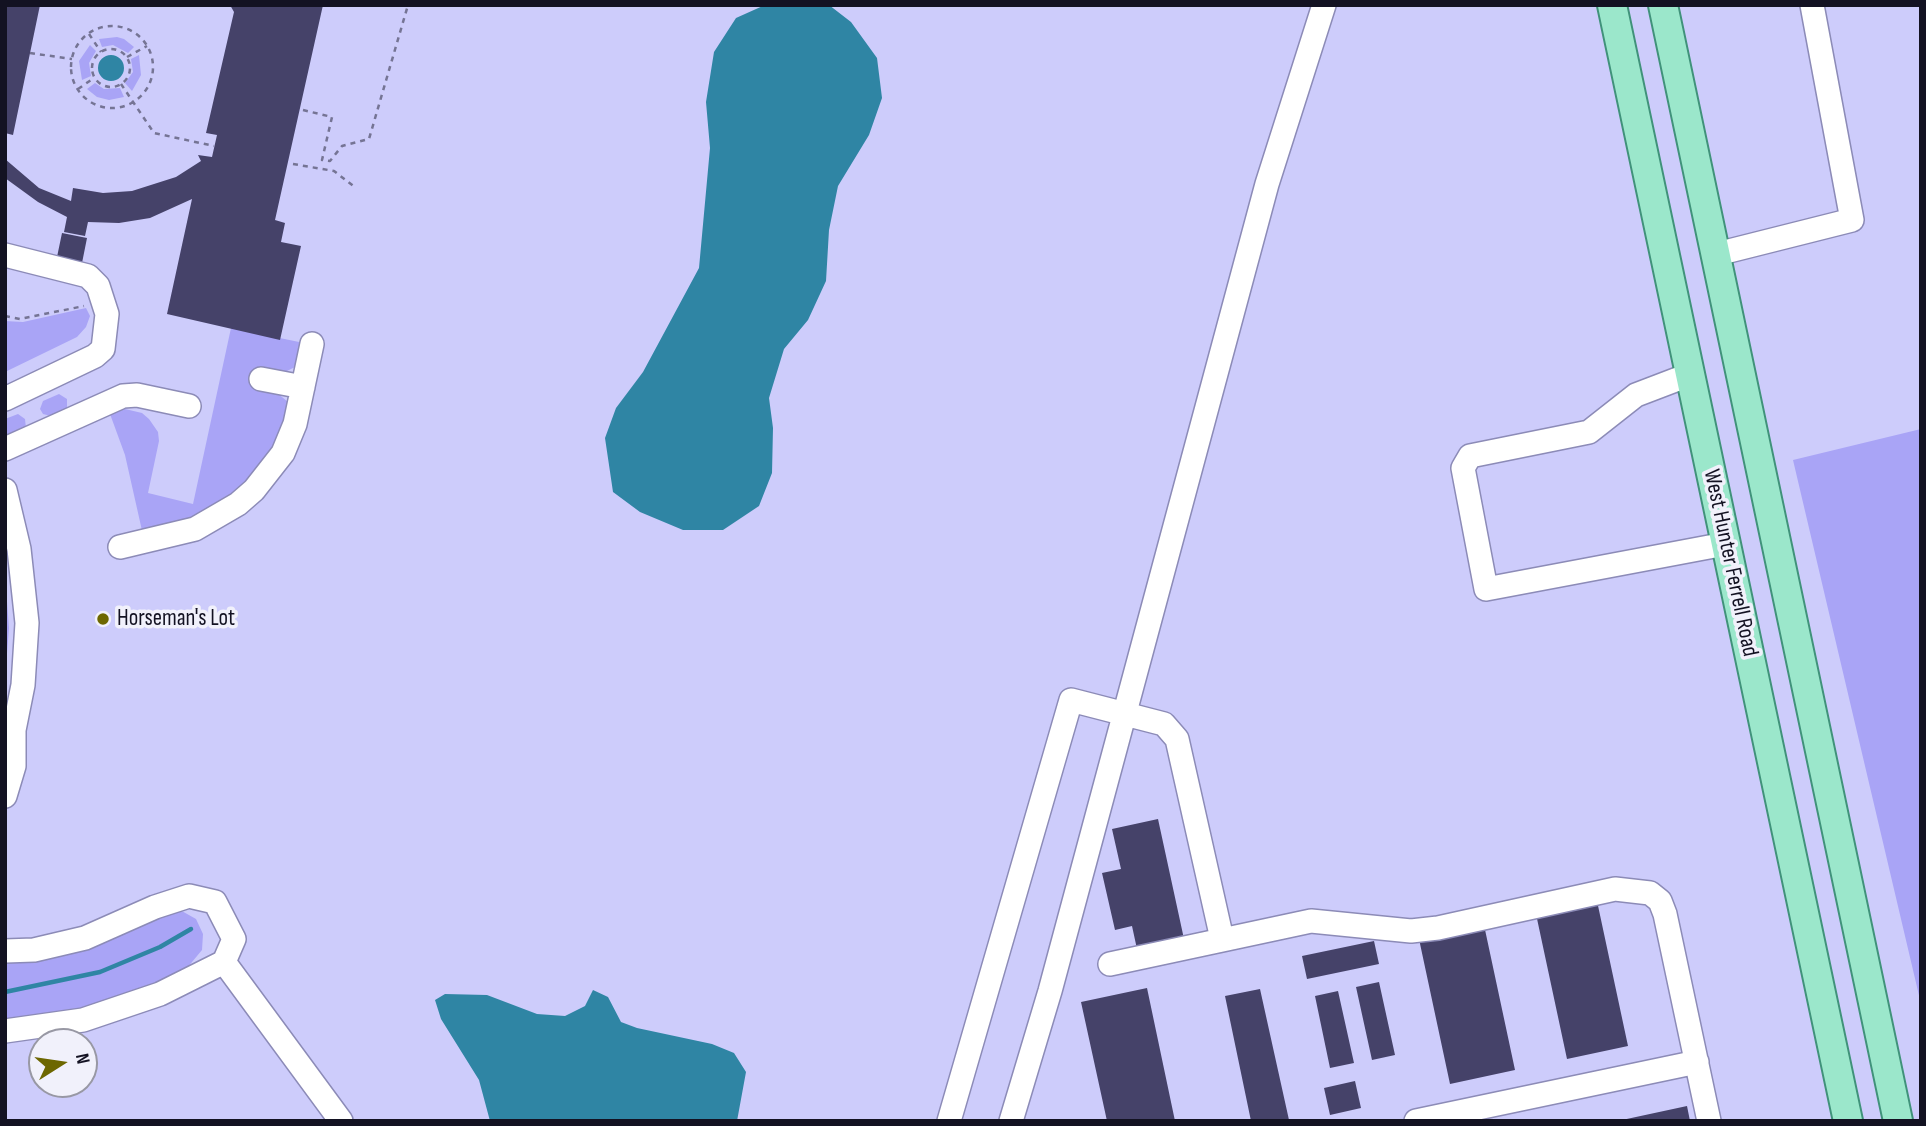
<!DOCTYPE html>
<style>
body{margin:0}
#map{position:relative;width:1926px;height:1126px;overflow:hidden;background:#cdccfb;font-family:"Sofia Sans Condensed",sans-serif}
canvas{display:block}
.frame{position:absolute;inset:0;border:7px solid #131222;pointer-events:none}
.north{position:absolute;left:28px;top:1028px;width:70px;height:70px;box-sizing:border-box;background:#f1f1fb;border:2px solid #9898a4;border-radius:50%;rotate:78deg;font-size:19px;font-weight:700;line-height:28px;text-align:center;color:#131222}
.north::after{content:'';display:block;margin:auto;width:24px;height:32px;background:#6d6700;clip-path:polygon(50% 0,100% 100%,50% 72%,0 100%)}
</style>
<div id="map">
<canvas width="1926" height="1126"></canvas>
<div class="frame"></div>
<div class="north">N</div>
</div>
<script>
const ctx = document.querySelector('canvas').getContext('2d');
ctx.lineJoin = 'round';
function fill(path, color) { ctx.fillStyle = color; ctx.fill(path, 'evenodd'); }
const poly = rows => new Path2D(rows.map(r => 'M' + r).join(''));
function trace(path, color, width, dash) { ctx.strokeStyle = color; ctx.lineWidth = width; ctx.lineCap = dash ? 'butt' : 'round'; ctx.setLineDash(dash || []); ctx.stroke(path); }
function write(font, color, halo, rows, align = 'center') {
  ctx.font = font + ' "Sofia Sans Condensed",sans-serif'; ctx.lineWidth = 7; ctx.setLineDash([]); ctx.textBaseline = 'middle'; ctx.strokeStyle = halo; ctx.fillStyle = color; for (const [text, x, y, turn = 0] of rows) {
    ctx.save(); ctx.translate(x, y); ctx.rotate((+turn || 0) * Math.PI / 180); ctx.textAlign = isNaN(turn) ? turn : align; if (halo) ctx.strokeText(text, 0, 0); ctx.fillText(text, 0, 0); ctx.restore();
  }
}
const green = poly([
 [117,37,124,39,134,47,128,53,113,45,102,47,99,39],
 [90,45,96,51,89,63,91,76,82,80,79,61],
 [139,55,141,75,132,91,125,83,133,72,131,59],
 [95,83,104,89,120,88,124,97,109,100,97,97,87,89],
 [86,308,90,316,86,327,77,337,5,372,5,321,23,322],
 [231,328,304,343,297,366,281,374,276,392,288,402,290,409,264,469,218,511,143,535,125,455,110,414,125,409,142,413,149,419,158,432,159,441,148,493,193,504],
 [59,394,67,399,67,408,51,416,43,414,40,409,43,401],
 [18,414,25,419,26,428,5,436,5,419],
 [1921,429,1921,1004,1793,460],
 [5,575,9,628,5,679],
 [180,910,196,919,203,934,202,950,187,968,136,991,92,1006,5,1022,5,961,165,911]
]);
const water = poly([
 [765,5,829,5,851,22,877,58,882,98,869,135,838,186,829,230,826,281,808,320,784,349,769,398,773,428,772,473,759,506,723,530,683,530,640,512,613,492,605,438,616,408,643,372,699,268,710,148,706,102,714,52,736,18],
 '98 68a13 13 0 1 1 26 0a13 13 0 1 1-26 0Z',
 [593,990,608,997,621,1022,637,1028,712,1044,734,1053,746,1072,737,1121,490,1121,479,1080,441,1019,435,1000,445,994,487,995,537,1014,565,1016,585,1006]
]);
const stream = poly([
 [5,992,100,972,160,947,191,929]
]);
const building = poly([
 [5,5,40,5,13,135,5,133],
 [230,5,323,5,275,220,285,223,281,242,301,246,280,340,167,314,192,199,150,218,119,223,88,222,85,236,64,232,67,217,38,202,5,178,5,159,39,188,71,201,73,188,103,193,132,191,176,177,201,161,198,155,212,157,217,135,206,133,234,12],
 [62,233,87,238,82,263,57,257],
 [1158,819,1184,939,1137,949,1132,926,1115,930,1102,873,1121,869,1112,829],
 [1597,901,1628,1046,1567,1059,1536,914],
 [1484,925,1515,1070,1450,1084,1419,939],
 [1374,941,1379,964,1307,979,1302,956],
 [1379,982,1395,1055,1372,1060,1356,987],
 [1147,988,1175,1121,1107,1121,1081,1002],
 [1260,989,1289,1120,1287,1121,1251,1121,1225,996],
 [1338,991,1354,1063,1330,1068,1315,996],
 [1355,1081,1361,1108,1330,1115,1324,1088],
 [1687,1106,1690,1121,1622,1121,1622,1120]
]);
const path = poly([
 '71 67a41 41 0 1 1 82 0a41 41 0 1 1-82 0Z',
 [89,34,101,52],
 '92 68a19 19 0 1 1 38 0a19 19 0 1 1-38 0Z',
 [30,53,72,59],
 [127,57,147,46],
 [121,84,154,133,214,146],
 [78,89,94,78],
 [303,110,332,117,322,160,330,161,342,146,369,139,408,5],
 [293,164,334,171,356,188],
 [5,316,20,319,84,306]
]);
const minor = poly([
 [1717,254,1852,220,1812,5],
 [5,255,88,276,98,286,107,314,103,349,95,356,5,399],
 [1691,374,1636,395,1589,432,1470,456,1463,468,1486,589,1725,544],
 [261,379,303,387],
 [5,449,123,396,137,395,189,406],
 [5,490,19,549,27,623,23,685,14,730,14,766,5,796],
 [120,547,195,529,238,504,254,490,283,453,295,424,312,344],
 [5,951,34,950,85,938,155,907,189,896,215,902,234,939,224,962,160,994,83,1020,5,1031],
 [224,962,341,1121],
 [1110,964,1311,921,1411,931,1438,928,1615,889,1650,893,1660,901,1665,914,1709,1121],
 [949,1121,1071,700,1164,724,1177,739,1222,939],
 [1011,1121,1050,991,1267,184,1324,5],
 [1416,1121,1697,1062]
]);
const major = poly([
 [1612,5,1848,1121],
 [1663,5,1898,1121]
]);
const markers = [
 [103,619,7,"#6d6700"]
];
const streetNames = [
 ["West Hunter Ferrell Road",1730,563,78]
];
const poiNames = [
 ["Horseman's Lot",117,619]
];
fill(green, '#a9a4f6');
fill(water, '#2f85a4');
trace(stream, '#2f85a4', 4.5);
fill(building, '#454269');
trace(minor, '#8c8bb7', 26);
trace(major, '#40927a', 32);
trace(path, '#757494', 2.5, [5, 5]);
trace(minor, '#fff', 23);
trace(major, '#9be7cb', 28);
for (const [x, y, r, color] of markers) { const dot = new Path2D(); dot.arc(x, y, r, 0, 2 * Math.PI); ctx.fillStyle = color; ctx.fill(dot); trace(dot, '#f1f1fb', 2.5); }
write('23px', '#131222', '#f1f1fb', streetNames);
write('23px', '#131222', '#f1f1fb', poiNames, 'left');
</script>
